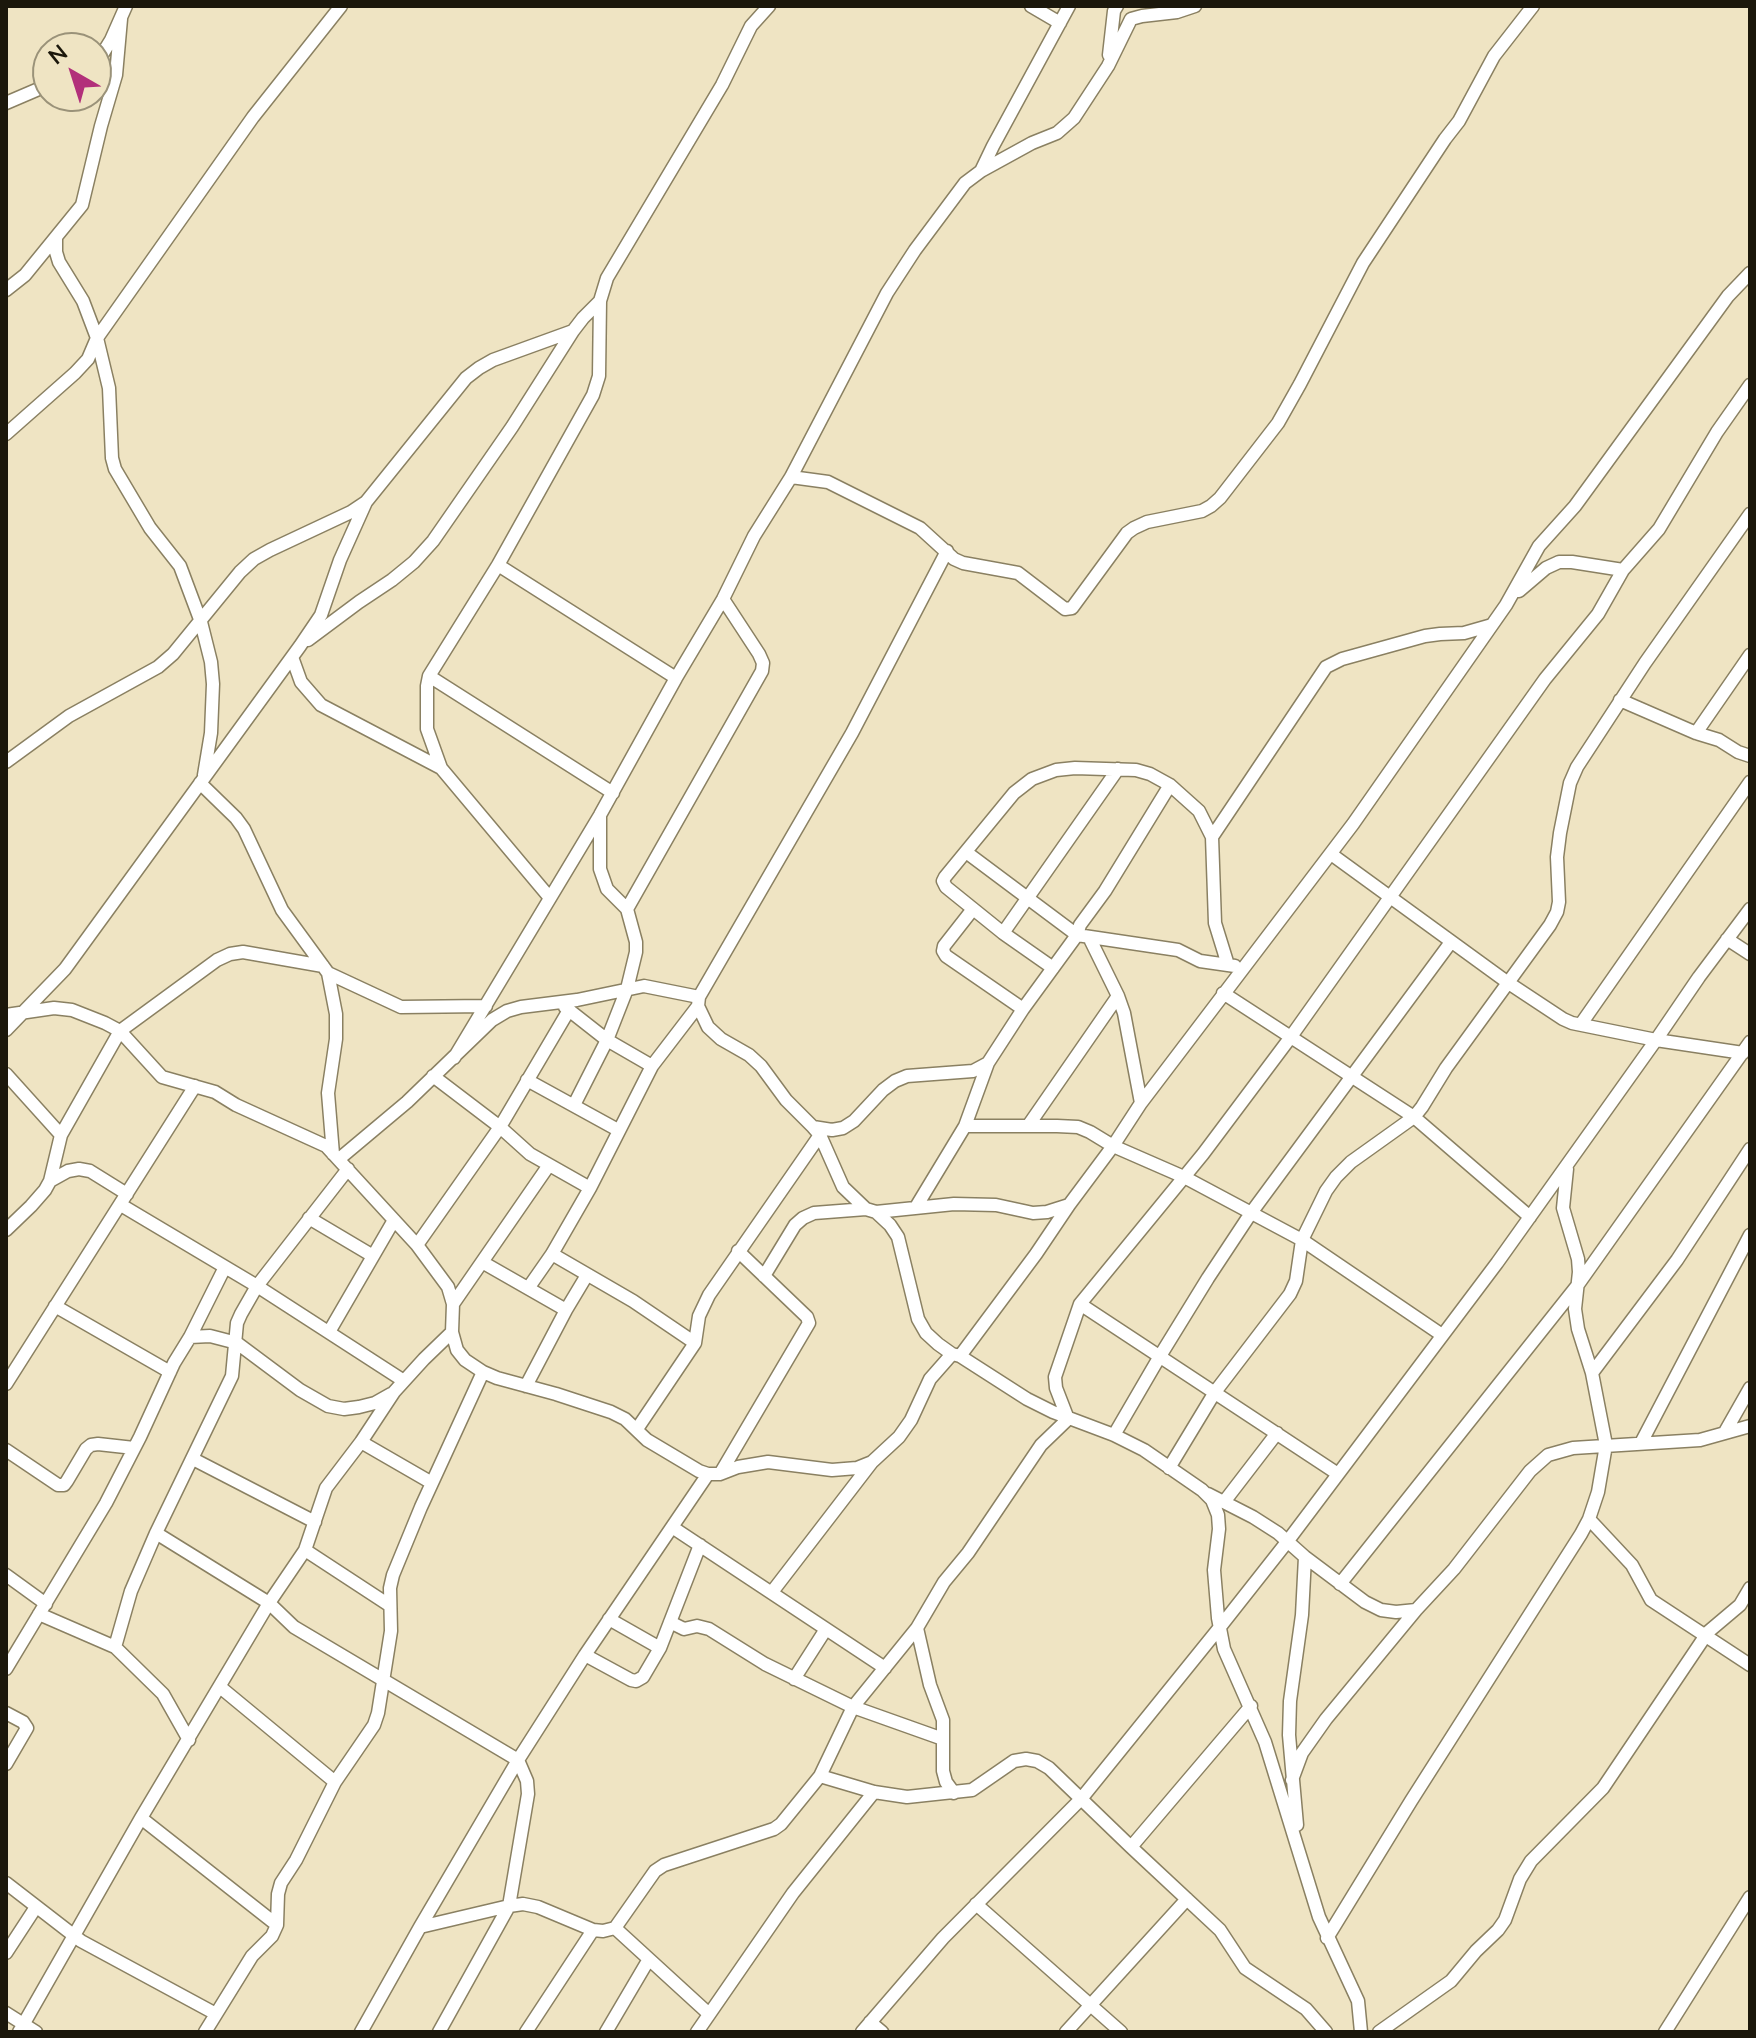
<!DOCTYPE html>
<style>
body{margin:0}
#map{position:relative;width:1756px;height:2038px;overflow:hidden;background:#efe4c3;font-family:"Nunito Sans",sans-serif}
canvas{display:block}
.frame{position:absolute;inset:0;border:8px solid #1b170b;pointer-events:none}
.north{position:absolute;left:32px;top:32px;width:80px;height:80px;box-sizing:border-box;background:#efe4c3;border:2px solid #9a9279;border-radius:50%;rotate:321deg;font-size:22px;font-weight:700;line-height:32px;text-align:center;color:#1b170b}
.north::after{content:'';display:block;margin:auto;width:28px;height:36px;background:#b2307a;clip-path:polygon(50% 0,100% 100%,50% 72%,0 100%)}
</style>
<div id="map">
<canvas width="1756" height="2038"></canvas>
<div class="frame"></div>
<div class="north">N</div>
</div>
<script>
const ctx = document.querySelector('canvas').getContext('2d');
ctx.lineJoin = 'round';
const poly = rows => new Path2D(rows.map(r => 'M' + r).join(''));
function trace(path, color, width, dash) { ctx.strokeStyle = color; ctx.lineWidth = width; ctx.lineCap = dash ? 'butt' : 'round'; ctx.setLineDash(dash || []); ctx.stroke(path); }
const minor = poly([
 [1031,6,1060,23],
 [1109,55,1114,11,1117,6],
 [96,58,103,53,111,40,126,6],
 [6,103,48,85],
 [981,171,993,146,1069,6],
 [56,238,56,252,59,262,83,301,97,338,109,388,112,458,115,469,150,528,180,566,201,622,211,662,213,684,211,733,204,775],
 [6,290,25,275,82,205,101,126,116,75,121,19],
 [6,434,75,373,88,359,97,338,253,117,341,6],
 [791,477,828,482,920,528,954,559,963,563,1018,573,1065,609,1072,608,1127,533,1134,528,1147,522,1202,511,1211,506,1220,498,1278,423,1300,384,1363,263,1445,139,1459,121,1494,56,1533,6],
 [498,565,676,678],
 [1519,591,1546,568,1559,562,1572,562,1623,570],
 [308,640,359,602,392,580,414,562,433,541,512,427,573,331],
 [292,657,301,682,321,705,441,768],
 [429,676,613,793],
 [1620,700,1696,733,1719,740,1738,752,1750,756],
 [1696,733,1750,655],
 [6,762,69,716,158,667,173,654,240,572,254,559,270,550,351,512,366,502,466,378,479,368,493,360,573,331,583,318,600,301,607,278,722,85,751,26,769,6],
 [200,783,236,818,244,829,282,910,328,973,336,1014,336,1039,328,1093,333,1154],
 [1212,837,1326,667,1342,659,1425,636,1440,634,1464,633,1492,625],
 [966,852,1077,935,1178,950,1200,961,1235,966],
 [1331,854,1507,982,1563,1019,1572,1023,1656,1040,1743,1053],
 [550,898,441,768,427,729,427,686,429,676,498,565,593,395,599,376,600,301],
 [627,909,762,671,763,663,759,654,723,599],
 [973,909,944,946,943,951,946,956,1023,1009],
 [1003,933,1118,769],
 [1089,937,1118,996,1124,1013,1141,1103],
 [1727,939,1750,954],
 [1053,968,1003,933,946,887,943,881,945,877,1014,793,1032,779,1056,770,1075,768,1136,770,1150,774,1170,785,1199,811,1212,837,1215,923,1228,965],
 [328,973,401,1007,486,1006],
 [1223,993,1414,1117,1530,1217],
 [698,1006,708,1027,721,1039,749,1055,761,1066,786,1100,813,1127,820,1135,843,1187,866,1209],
 [565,1007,607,1040,652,1066],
 [6,1015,54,1008,72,1010,105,1023,120,1031,162,1077,215,1092,236,1105,326,1146,417,1245,448,1287,453,1304,452,1332,457,1350,465,1360,483,1372,497,1378,556,1394,611,1412,625,1419,647,1440,699,1471,708,1474,720,1474,738,1467,768,1462,832,1470,857,1468,872,1462,899,1437,911,1420,930,1379,952,1354,960,1356,1027,1399,1053,1412,1114,1435,1144,1450,1202,1490,1212,1500,1218,1515,1219,1529,1214,1570,1218,1618,1224,1649,1265,1742,1319,1917,1358,2001,1361,2032],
 [1581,1024,1750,782],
 [6,1030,65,969,300,646,321,615,340,560,366,502],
 [454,1058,600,815,676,678,723,599,754,536,791,477,887,293,915,250,965,183,981,171,1032,143,1057,133,1074,118,1108,66,1131,19,1142,16,1177,12,1195,6],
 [6,1074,61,1135,120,1031,217,960,230,954,243,952,323,966],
 [433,1076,500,1127,530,1154,590,1188],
 [527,1080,618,1130],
 [574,1105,607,1040,627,989,636,952,636,942,627,909,607,889,600,869,600,815],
 [965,1126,1057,1126,1078,1127,1090,1132,1113,1146,1184,1177,1302,1240,1442,1335],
 [1028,1126,1118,996],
 [813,1127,832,1130,843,1128,854,1121,883,1090,895,1081,907,1076,973,1071,988,1063],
 [339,1159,407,1102,492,1020,507,1011,521,1007,577,1000,644,986,699,997],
 [50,1181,68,1171,79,1169,90,1171,127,1194],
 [121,1205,257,1286,404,1381],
 [916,1207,965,1126,988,1063,1023,1009,1077,935,1080,925,1105,891,1170,785],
 [876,1212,890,1225,898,1237,918,1319,926,1333,938,1344,952,1354],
 [309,1218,373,1256],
 [6,1230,31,1206,45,1190,50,1181,61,1135],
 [417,1245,500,1127,569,1010],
 [552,1254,633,1301,695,1343],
 [482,1262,566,1310],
 [764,1276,795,1225,803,1218,814,1213,866,1209,876,1212,954,1204,996,1205,1033,1213,1047,1212,1069,1205],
 [529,1287,552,1254,590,1188,652,1066,698,1006,699,997,852,733,947,551],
 [453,1304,549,1165],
 [1080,1304,1338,1474],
 [55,1306,170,1372],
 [329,1332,394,1220],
 [190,1337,210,1336,237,1343,300,1390,328,1406,344,1409,359,1407,375,1403,391,1394],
 [960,1356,1036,1254,1069,1205,1113,1146,1141,1103,1353,824,1506,605,1539,546,1575,506,1728,296,1750,273],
 [1592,1373,1677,1260,1750,1149],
 [6,1384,195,1086],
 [526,1386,566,1310,587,1275],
 [637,1429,695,1343,699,1316,709,1295,820,1135],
 [1725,1432,1750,1388],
 [1114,1435,1160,1356,1208,1278,1251,1213,1451,942],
 [361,1442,432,1483],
 [1641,1443,1750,1235],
 [6,1450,58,1485,64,1485,67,1481,86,1449,91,1445,98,1444,134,1448],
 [193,1459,315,1522],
 [1169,1468,1215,1392,1290,1294,1296,1281,1302,1240,1326,1191,1336,1177,1351,1162,1414,1117,1422,1107,1446,1068,1550,925,1557,912,1559,902,1557,857,1560,833,1570,783,1577,767,1645,663,1750,514],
 [720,1474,809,1323,807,1317,738,1251],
 [1208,1494,1253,1517,1278,1533,1305,1557,1365,1602,1381,1610,1396,1612,1416,1610],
 [1224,1502,1277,1433],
 [1589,1519,1632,1565,1651,1600,1750,1665],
 [672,1527,885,1668],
 [156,1533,269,1603,294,1627,518,1760,527,1781,528,1794,509,1906,439,2032],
 [305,1550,389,1605],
 [6,1575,46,1604],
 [1340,1584,1577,1286,1750,1042],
 [772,1592,872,1462],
 [39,1614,115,1647,163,1694,189,1740],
 [609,1619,660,1648],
 [670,1622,684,1629,697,1626,709,1629,765,1664,853,1707,943,1739],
 [917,1628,930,1685,943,1720,943,1771,946,1782,954,1793],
 [115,1647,131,1591,156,1533,232,1376,237,1323,241,1314,257,1286,348,1169],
 [585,1655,631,1680,636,1681,643,1677,660,1648,700,1545],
 [6,1669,106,1503,140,1437,174,1363,190,1337,225,1267],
 [794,1679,826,1629],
 [220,1687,335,1782],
 [6,1713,23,1722,27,1728,6,1764],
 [820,1776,874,1792,907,1797,972,1790,1014,1761,1026,1759,1037,1761,1049,1768,1131,1847,1220,1930,1245,1968,1306,2009,1326,2032],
 [1292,1780,1302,1753,1326,1719,1416,1610,1454,1569,1530,1471,1548,1455,1573,1448,1700,1440,1750,1426],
 [141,1818,277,1925],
 [1297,1825,1289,1735,1290,1701,1302,1615,1305,1557],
 [1131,1847,1251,1706],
 [6,1883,81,1941,216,2014],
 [976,1904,1121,2032],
 [420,1927,509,1906,523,1904,538,1907,593,1930,603,1931,615,1928,655,1871,664,1865,774,1829,781,1824,820,1776,853,1707,917,1628,944,1582,968,1553,1041,1445,1068,1419,1056,1388,1055,1377,1080,1304,1203,1154,1290,1038,1545,679,1598,614,1623,570,1659,529,1717,432,1750,385],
 [615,1928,709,2014],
 [1327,1938,1411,1801,1581,1534,1589,1519,1598,1492,1606,1445,1592,1373,1578,1329,1575,1309,1579,1272,1578,1259,1563,1208,1567,1169],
 [6,1953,36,1907],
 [6,2013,36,2032],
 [870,2022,882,2032],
 [19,2032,141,1818,269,1603,305,1550,326,1488,361,1442,394,1392,424,1359,452,1332],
 [205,2032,252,1956,272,1936,277,1925,278,1894,281,1883,296,1860,335,1782,374,1725,378,1713,391,1631,390,1588,393,1575,421,1507,483,1372],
 [361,2032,420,1927,518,1760,585,1655,708,1474],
 [526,2032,593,1930],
 [606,2032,649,1959],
 [697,2032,793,1893,874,1792],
 [862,2032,943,1938,1081,1799,1220,1627,1287,1542,1497,1263,1656,1040,1699,977,1750,909],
 [1066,2032,1187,1899],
 [1379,2032,1451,1981,1476,1951,1498,1930,1505,1920,1520,1879,1531,1861,1603,1788,1708,1632,1740,1605,1750,1588],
 [1665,2032,1750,1897]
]);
trace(minor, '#8a8062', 15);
trace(minor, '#fff', 12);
</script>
